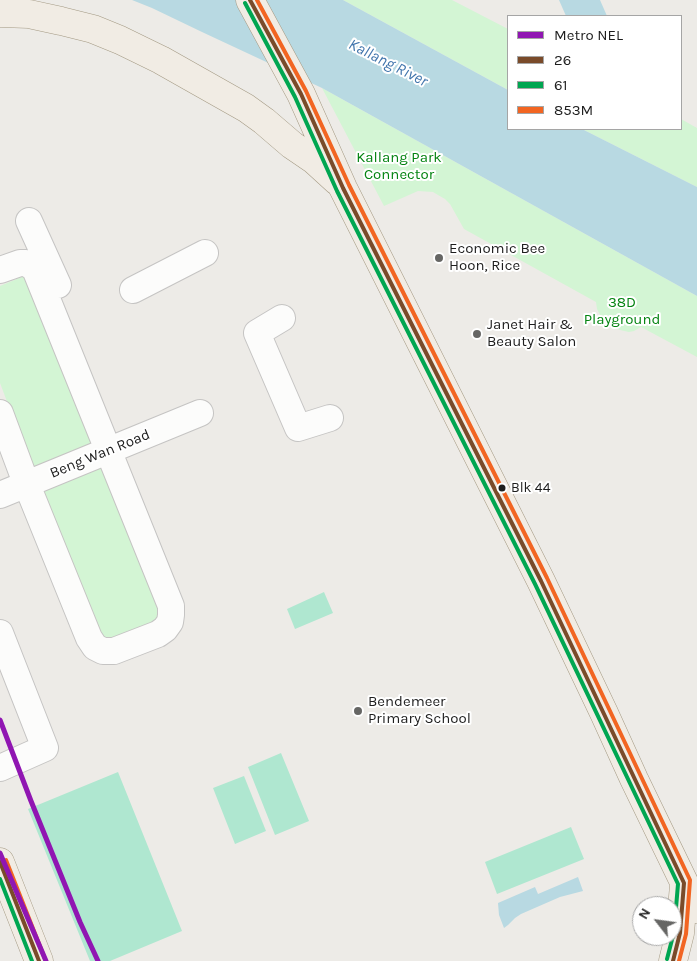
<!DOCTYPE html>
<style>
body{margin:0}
#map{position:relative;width:697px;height:961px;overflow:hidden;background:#edebe7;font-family:Karla,sans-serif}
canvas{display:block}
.legend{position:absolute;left:507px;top:15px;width:175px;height:115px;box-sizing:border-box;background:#fff;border:1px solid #a5a5a5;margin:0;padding:6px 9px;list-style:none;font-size:15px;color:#1e1e1e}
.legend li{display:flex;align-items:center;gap:10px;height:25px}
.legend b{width:25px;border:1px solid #a5a5a5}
.north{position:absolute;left:632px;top:896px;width:50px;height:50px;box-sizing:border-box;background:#fff;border:1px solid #a5a5a5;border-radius:50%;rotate:300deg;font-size:14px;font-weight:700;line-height:20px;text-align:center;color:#1e1e1e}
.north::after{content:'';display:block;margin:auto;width:18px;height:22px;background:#666664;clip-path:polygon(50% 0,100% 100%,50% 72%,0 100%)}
</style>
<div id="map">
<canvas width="697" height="961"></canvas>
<ul class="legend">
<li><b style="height:6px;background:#9016b2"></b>Metro NEL</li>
<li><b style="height:6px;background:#7a4b2a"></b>26</li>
<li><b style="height:6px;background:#00a651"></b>61</li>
<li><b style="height:6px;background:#f26522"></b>853M</li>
</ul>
<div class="north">N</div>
</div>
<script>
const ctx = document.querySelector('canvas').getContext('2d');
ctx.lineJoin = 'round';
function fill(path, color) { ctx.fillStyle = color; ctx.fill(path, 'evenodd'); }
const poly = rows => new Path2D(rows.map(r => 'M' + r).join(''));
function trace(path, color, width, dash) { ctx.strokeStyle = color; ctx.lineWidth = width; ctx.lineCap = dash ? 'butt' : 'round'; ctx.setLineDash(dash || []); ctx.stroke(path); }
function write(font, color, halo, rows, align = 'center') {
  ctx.font = font + ' Karla,sans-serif'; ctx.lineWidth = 4; ctx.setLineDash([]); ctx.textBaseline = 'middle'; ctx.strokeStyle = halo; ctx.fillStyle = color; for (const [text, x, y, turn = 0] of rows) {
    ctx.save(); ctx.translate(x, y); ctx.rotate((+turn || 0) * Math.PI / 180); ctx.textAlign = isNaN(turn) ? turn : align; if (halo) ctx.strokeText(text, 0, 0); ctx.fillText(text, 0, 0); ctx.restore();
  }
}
const park = poly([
 [343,0,452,0,508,29,508,90],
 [322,88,697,296,697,357,641,327,634,331,629,332,620,330,611,326,601,317,597,309,596,302,464,229,450,204,445,199,438,195,433,192,418,191,384,206],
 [681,119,697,128,697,187,582,129,681,129],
 [24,276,97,442,44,470,31,465,0,383,0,286],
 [106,459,168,612,117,645,99,640,36,487]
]);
const pitch = poly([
 [324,592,333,613,295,629,287,609],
 [281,753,309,821,275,835,248,767],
 [118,772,182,931,110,961,90,961,28,809],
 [244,776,266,831,235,844,213,788],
 [571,827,584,859,497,894,485,862]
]);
const water = poly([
 [132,0,343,0,508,90,508,129,582,129,697,187,697,296,322,88,202,32,152,8],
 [559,0,600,0,607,16,566,16],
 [578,877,583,891,560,897,521,914,515,918,508,925,504,928,499,915,498,903,535,887,538,894]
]);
const minor = poly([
 [29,221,58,285],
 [0,270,20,263,26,263,31,266,35,269,171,606,171,615,170,622,165,629,158,634,114,651,103,651,95,647,89,638,23,475,0,413],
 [133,290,205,253],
 [282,318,257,333,298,428,330,418],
 [0,495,200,413],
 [0,633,45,748,0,768]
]);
const major = poly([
 [250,0,301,94,343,188,541,581,604,713,634,779,697,909],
 [0,13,29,14,61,21,93,29,120,40,161,60,246,108,264,121,292,145,314,160,337,181],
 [0,862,39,961],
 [673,961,680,933,684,885]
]);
const bus1 = poly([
 [250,0,301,94,343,188,541,581,684,883,680,933,673,961],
 [0,862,39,961]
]);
const bus2 = poly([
 [245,3,295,97,337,191,535,584,678,884,674,932,667,959],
 [0,879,32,961]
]);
const bus3 = poly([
 [257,0,306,91,349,185,547,578,690,880,686,934,679,961],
 [6,860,45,959]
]);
const metro1 = poly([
 [0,720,31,801,80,922,98,961],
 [0,853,46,961]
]);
const markers = [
 [439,258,5,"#666664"],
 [477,334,5,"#666664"],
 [502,488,4.5,"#1e1e1e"],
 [358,711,5,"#666664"]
];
const busNames = [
 ["Blk 44",511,488]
];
const parkNames = [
 ["Kallang Park",399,158],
 ["Connector",399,175],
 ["38D",622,303],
 ["Playground",622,320]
];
const poiNames = [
 ["Economic Bee",449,249],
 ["Hoon, Rice",449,266],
 ["Janet Hair &",487,325],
 ["Beauty Salon",487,342],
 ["Bendemeer",368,702],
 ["Primary School",368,719]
];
const streetNames = [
 ["Beng Wan Road",100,454,-22]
];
const waterNames = [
 ["Kallang River",388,63,27]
];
fill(park, '#d3f5d4');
fill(pitch, '#afe7d0');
fill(water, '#b8d9e2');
trace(minor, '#c5c4c3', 28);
trace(major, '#a39983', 29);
trace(minor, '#fcfcfb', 26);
trace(major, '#f1ece4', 28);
trace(bus1, '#7a4b2a', 4);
trace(bus2, '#00a651', 4);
trace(bus3, '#f26522', 4);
trace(metro1, '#9016b2', 5);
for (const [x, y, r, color] of markers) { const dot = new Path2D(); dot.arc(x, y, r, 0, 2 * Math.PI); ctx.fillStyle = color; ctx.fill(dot); trace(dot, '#fff', 2); }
write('14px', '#1e1e1e', '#fff', busNames, 'left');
write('15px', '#058412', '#fff', parkNames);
write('15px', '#1e1e1e', '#fff', poiNames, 'left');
write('15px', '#1e1e1e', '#fff', streetNames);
write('italic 16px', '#4175ac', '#fff', waterNames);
</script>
